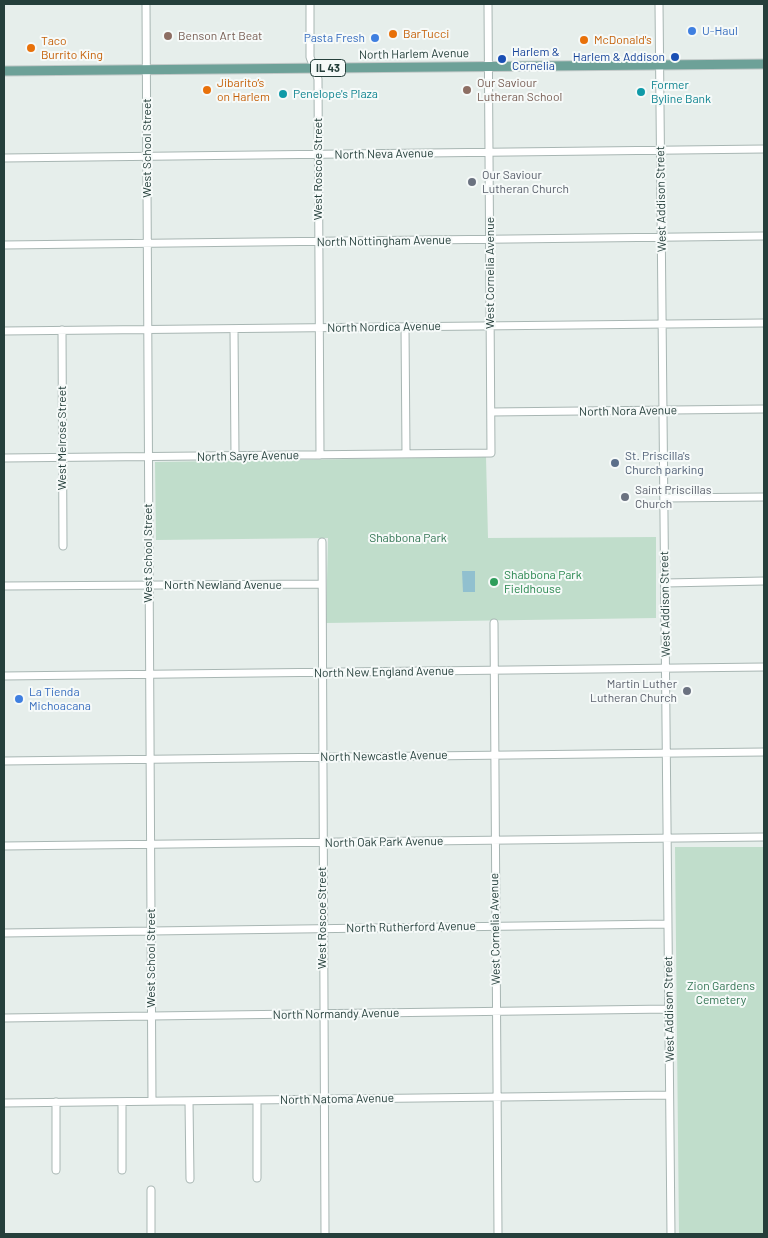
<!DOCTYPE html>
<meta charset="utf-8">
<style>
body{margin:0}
#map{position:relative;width:768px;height:1238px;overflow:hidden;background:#e6eeeb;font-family:Barlow,sans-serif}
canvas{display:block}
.frame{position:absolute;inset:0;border:5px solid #253f3b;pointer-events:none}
</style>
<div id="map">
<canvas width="768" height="1238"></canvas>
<div class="frame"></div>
</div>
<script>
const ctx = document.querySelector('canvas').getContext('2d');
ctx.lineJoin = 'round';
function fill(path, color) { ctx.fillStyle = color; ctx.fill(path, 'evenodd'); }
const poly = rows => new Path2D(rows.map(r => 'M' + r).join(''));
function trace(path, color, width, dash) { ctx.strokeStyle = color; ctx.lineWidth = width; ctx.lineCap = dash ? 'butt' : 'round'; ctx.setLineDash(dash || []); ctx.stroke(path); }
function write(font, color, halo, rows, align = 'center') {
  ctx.font = font + ' Barlow,sans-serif'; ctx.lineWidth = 4; ctx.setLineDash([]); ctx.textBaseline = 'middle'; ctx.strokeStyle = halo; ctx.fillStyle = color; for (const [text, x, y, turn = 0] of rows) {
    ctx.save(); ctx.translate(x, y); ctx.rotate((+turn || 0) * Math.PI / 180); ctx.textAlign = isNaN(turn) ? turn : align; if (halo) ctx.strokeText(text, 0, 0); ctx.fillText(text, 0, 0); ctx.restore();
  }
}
const green = poly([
 [486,457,488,538,656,537,656,618,326,623,328,538,156,540,155,462],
 [675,847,764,847,764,1234,679,1234]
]);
const water = poly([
 [462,571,475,571,475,592,463,592]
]);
const minor = poly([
 [146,4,152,1101],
 [310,4,310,57,318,79,320,455],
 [659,4,671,1234],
 [4,158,764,149],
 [4,245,764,236],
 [405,327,406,454],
 [234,329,235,456],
 [62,330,63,546],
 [4,331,764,323],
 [491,412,764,409],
 [4,458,491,453,488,4],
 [664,498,764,497],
 [322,542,325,1234],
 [665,583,764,581],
 [4,586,321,584],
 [494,623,498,1234],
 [4,676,764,667],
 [4,761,764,752],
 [4,846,764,837],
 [4,933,668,924],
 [4,1018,669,1009],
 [189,1101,190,1179],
 [56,1102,56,1170],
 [122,1102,122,1170],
 [4,1103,669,1095],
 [257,1178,257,1100],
 [151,1190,151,1234]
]);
const major = poly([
 [4,71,764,64]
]);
const markers = [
 [692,31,5,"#3f7fe0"],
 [393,34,5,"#e8710a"],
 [168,36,5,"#8d6e63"],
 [375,38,5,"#3f7fe0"],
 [584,40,5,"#e8710a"],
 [31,48,5,"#e8710a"],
 [675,57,5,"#1a4fb4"],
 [502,59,5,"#1a4fb4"],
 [207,90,5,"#e8710a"],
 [467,90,5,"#8d6e63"],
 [641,92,5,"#0f9aa8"],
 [283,94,5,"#0f9aa8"],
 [472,182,5,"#6b7280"],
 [615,463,5,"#5c6f8a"],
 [625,497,5,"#6b7280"],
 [494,582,5,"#2e9e5b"],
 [687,691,5,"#6b7280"],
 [19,699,5,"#3f7fe0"]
];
const shields = [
 [328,68,35]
];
const shieldNames = [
 ["IL 43",328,68]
];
const shopNames = [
 ["U-Haul",702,31],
 ["Pasta Fresh",365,38,"right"],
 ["La Tienda",29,692],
 ["Michoacana",29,706]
];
const foodNames = [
 ["BarTucci",403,34],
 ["McDonald's",594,40],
 ["Taco",41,41],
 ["Burrito King",41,55],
 ["Jibarito’s",217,83],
 ["on Harlem",217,97]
];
const educationNames = [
 ["Benson Art Beat",178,36],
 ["Our Saviour",477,83],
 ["Lutheran School",477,97]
];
const transitNames = [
 ["Harlem &",512,52],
 ["Cornelia",512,66],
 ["Harlem & Addison",665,57,"right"]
];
const streetNames = [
 ["North Harlem Avenue",414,54,-1],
 ["West School Street",147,148,-90],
 ["North Neva Avenue",384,154,-1],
 ["West Roscoe Street",318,169,-90],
 ["West Addison Street",661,199,-91],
 ["North Nottingham Avenue",384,241,-1],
 ["West Cornelia Avenue",490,273,-90],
 ["North Nordica Avenue",384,327,-1],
 ["North Nora Avenue",628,411,-1],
 ["West Melrose Street",62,438,-90],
 ["North Sayre Avenue",248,456,-1],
 ["West School Street",148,553,-90],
 ["North Newland Avenue",223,585],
 ["West Addison Street",665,604,-91],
 ["North New England Avenue",384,672,-1],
 ["North Newcastle Avenue",384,756,-1],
 ["North Oak Park Avenue",384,842,-1],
 ["West Roscoe Street",322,918,-90],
 ["North Rutherford Avenue",411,927,-1],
 ["West Cornelia Avenue",495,929,-91],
 ["West School Street",151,958,-90],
 ["West Addison Street",669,1009,-91],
 ["North Normandy Avenue",336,1014,-1],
 ["North Natoma Avenue",337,1099,-1]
];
const cultureNames = [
 ["Former",651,85],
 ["Byline Bank",651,99],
 ["Penelope's Plaza",293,94]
];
const worshipNames = [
 ["Our Saviour",482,175],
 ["Lutheran Church",482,189],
 ["Saint Priscillas",635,490],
 ["Church",635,504],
 ["Martin Luther",677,684,"right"],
 ["Lutheran Church",677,698,"right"]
];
const serviceNames = [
 ["St. Priscilla's",625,456],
 ["Church parking",625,470]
];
const parkNames = [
 ["Shabbona Park",408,538],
 ["Zion Gardens",721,986],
 ["Cemetery",721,1000]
];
const leisureNames = [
 ["Shabbona Park",504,575],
 ["Fieldhouse",504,589]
];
fill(green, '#c0ddcb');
fill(water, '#91c0cf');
trace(minor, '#a8b6b3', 9);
trace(major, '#c2c9c8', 11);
trace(minor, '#fff', 7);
trace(major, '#6da198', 9);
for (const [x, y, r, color] of markers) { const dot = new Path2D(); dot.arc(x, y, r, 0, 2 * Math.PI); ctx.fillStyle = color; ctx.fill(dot); trace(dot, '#f6faf9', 2); }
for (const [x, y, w] of shields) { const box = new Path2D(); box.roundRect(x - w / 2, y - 8.5, w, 17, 4); ctx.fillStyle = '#f6faf9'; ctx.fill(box); trace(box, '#253f3b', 1); }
write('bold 11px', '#253f3b', null, shieldNames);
write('12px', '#366cbe', '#f6faf9', shopNames, 'left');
write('12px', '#c56008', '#f6faf9', foodNames, 'left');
write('12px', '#785e54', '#f6faf9', educationNames, 'left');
write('12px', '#164399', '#f6faf9', transitNames, 'left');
write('12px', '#253f3b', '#f6faf9', streetNames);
write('12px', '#0d838f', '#f6faf9', cultureNames, 'left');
write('12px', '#5b616d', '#f6faf9', worshipNames, 'left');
write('12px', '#4e5e75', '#f6faf9', serviceNames, 'left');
write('12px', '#317452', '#f6faf9', parkNames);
write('12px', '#27864d', '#f6faf9', leisureNames, 'left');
</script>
